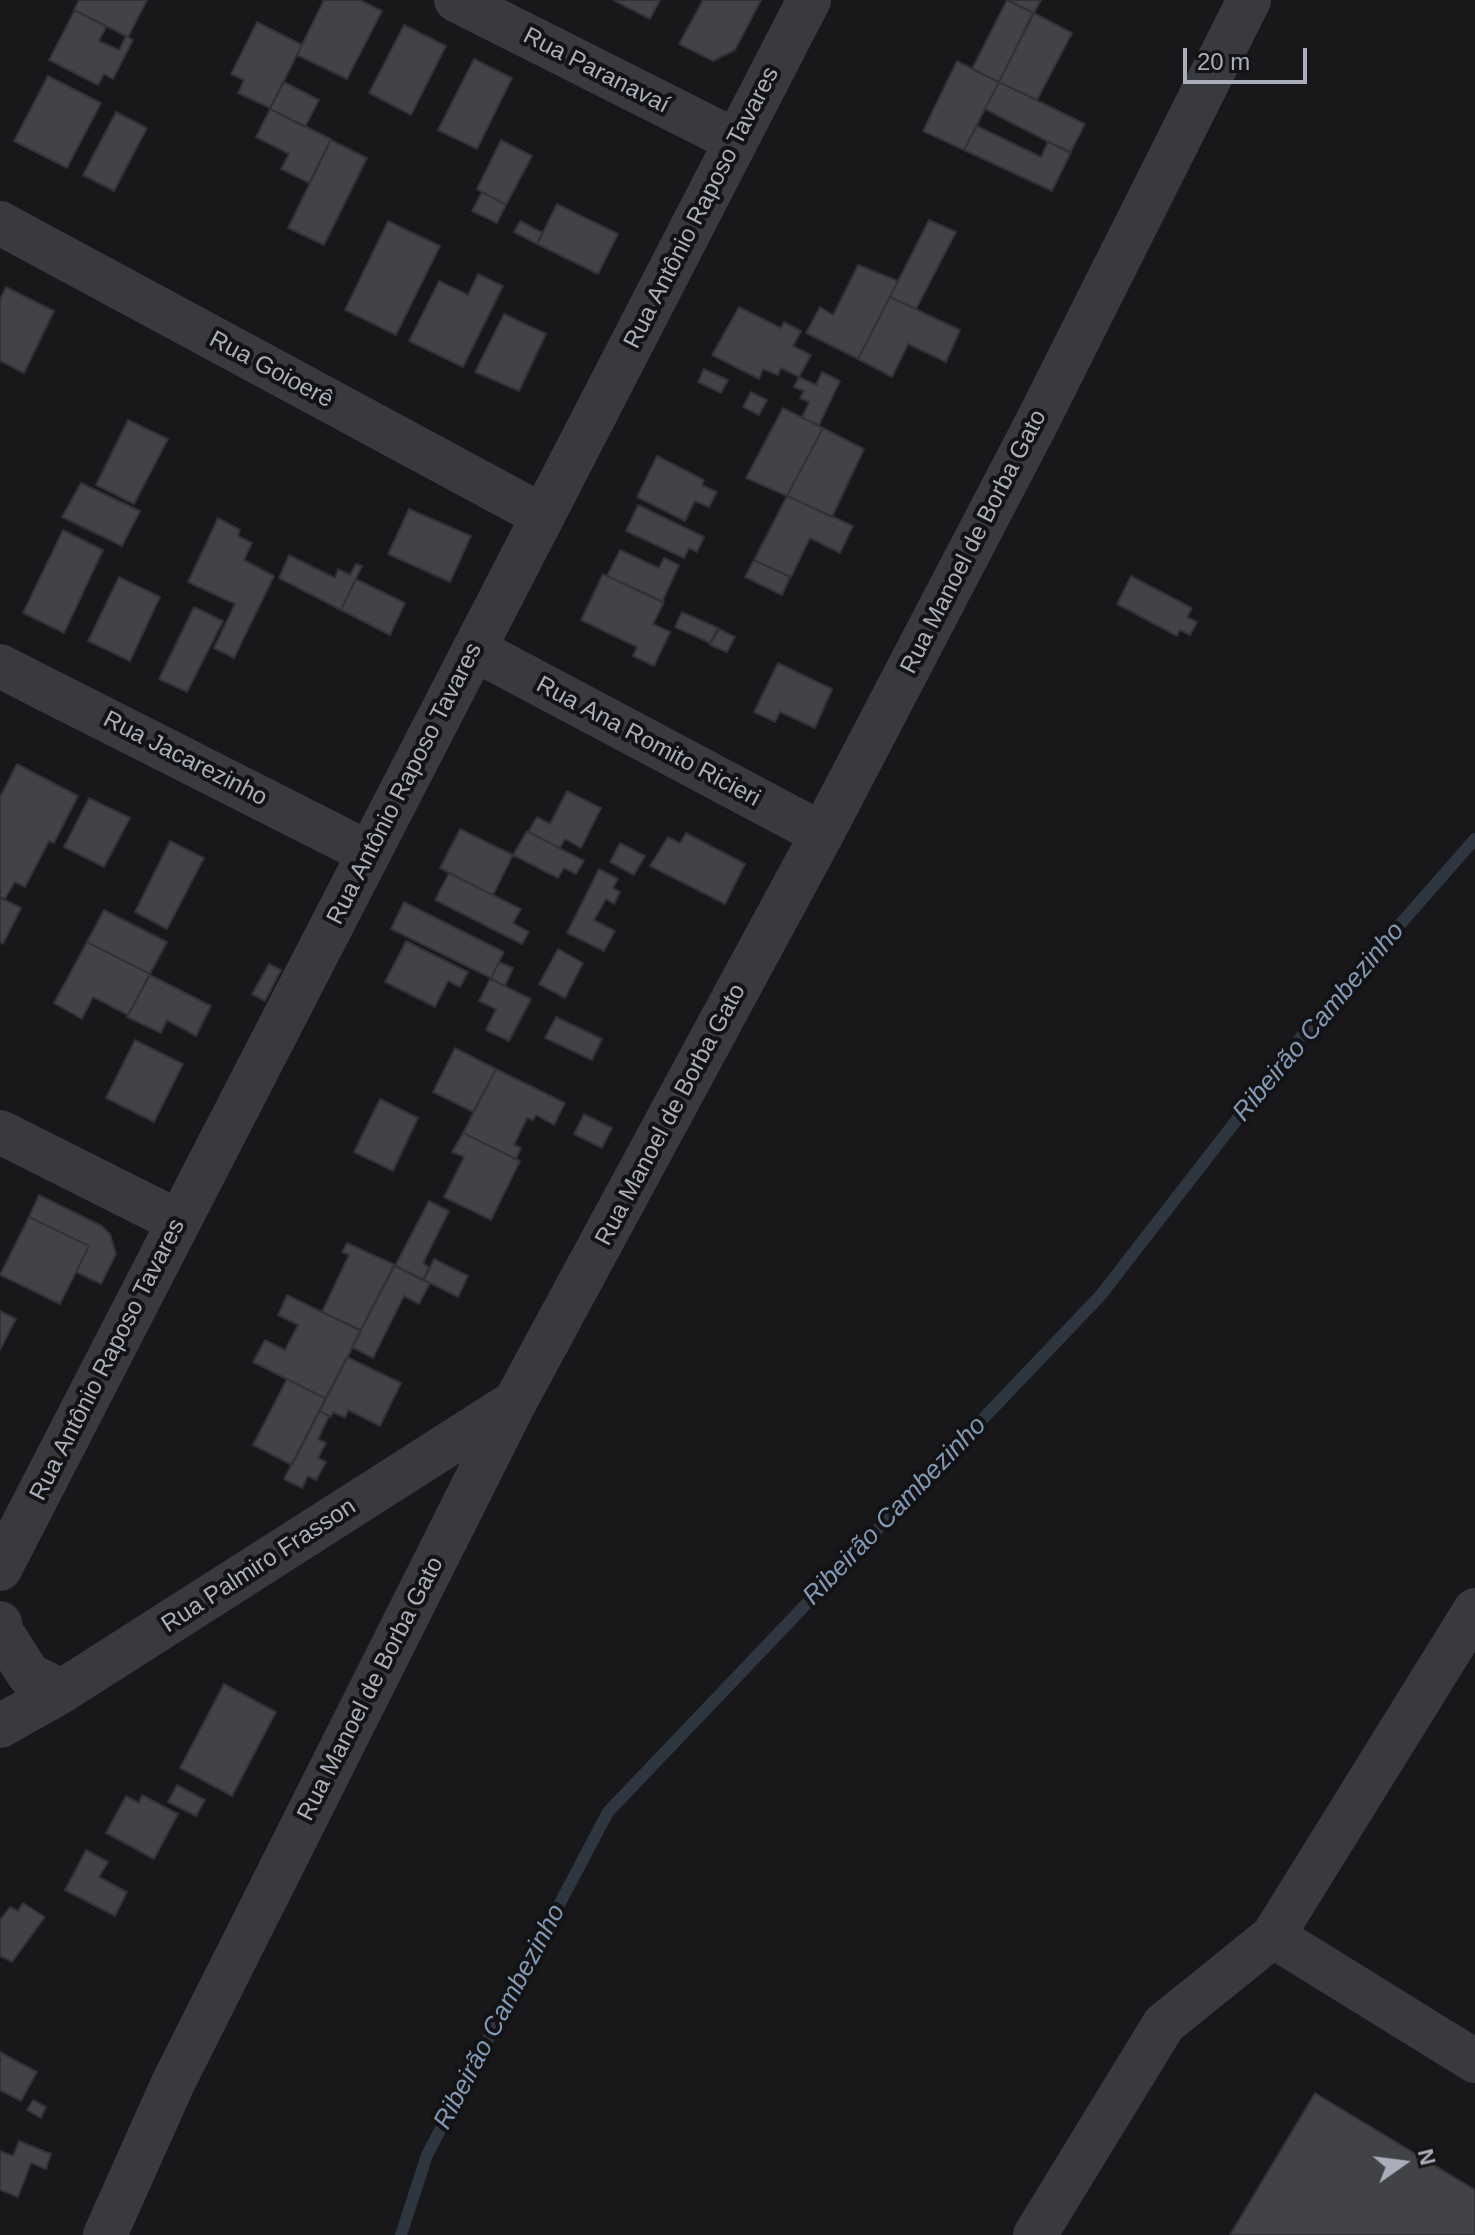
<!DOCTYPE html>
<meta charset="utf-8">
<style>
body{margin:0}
#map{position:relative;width:1475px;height:2235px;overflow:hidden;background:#18181a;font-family:Helvetica,sans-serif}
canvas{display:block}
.north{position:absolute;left:1363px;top:2123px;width:80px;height:80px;-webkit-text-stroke:6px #131315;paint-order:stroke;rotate:76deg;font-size:22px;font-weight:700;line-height:32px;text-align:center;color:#aaaeba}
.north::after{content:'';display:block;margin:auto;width:28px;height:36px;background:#aaaeba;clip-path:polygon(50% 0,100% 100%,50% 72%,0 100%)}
.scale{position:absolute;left:1183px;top:48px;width:124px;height:36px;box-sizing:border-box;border:4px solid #aaaeba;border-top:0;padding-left:10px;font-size:24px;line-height:28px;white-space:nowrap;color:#aaaeba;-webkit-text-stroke:6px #131315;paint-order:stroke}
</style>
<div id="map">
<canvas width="1475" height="2235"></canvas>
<div class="north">N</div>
<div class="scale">20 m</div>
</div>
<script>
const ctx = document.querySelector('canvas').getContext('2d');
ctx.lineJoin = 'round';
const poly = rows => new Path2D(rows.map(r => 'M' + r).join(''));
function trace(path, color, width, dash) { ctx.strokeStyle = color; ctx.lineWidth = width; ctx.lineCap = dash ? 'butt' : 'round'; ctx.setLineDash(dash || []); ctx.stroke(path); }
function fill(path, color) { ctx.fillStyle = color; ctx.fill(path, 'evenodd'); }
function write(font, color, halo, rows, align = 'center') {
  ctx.font = font + ' Helvetica,sans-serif'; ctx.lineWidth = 8; ctx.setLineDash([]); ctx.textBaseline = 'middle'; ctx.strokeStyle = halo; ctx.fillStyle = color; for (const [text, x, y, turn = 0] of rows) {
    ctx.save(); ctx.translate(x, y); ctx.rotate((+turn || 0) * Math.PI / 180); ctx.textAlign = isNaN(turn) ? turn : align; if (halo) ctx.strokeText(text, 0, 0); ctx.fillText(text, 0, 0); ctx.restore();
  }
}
const stream = poly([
 [401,2235,427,2155,608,1812,1100,1296,1301,1037,1475,839]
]);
const building = poly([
 [79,0,147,0,128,37,74,10,79,0],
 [324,0,360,0,382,11,347,79,297,55,324,0],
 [613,0,660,0,650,19,613,0],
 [703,0,761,0,735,50,713,61,679,44,703,0],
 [1007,0,1033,13,999,82,972,69,1007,0],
 [1008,0,1041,0,1034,13,1008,0],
 [75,10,106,27,99,41,119,50,126,36,133,40,113,79,104,74,98,85,49,60,75,10],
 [1034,13,1072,33,1037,100,999,82,1034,13],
 [257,22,302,45,270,108,238,93,244,80,231,74,257,22],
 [404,25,446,46,411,115,369,93,404,25],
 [474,59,512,78,477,149,438,130,474,59],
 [957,61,999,82,964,150,923,131,957,61],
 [48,76,101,103,67,168,14,141,48,76],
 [284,82,319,100,305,127,270,109,284,82],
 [999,82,1085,124,1070,153,985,109,999,82],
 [270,109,331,139,309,183,281,169,289,154,256,137,270,109],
 [116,112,147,128,114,191,83,175,116,112],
 [977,126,1041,157,1048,142,1071,152,1052,191,964,150,977,126],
 [331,140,367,158,324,245,288,228,331,140],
 [501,140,532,156,506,205,477,189,501,140],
 [482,192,506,205,497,223,472,211,482,192],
 [557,204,618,234,598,274,537,244,557,204],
 [929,220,956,232,916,309,890,297,929,220],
 [388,221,440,246,396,335,345,310,388,221],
 [520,221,543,233,537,244,514,232,520,221],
 [858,265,898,281,858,359,806,333,820,307,833,315,858,265],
 [478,274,503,286,463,367,409,341,439,281,468,295,478,274],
 [6,287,54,311,24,373,0,361,0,299,6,287],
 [890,297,960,330,946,362,908,344,892,377,858,359,890,297],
 [739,307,781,328,784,322,801,331,793,346,811,355,799,377,781,368,778,375,763,369,759,379,712,355,739,307],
 [504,314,546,334,519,391,475,372,504,314],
 [704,369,728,380,721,393,698,382,704,369],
 [822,372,840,381,819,425,802,418,809,402,800,398,804,391,794,387,799,377,816,385,822,372],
 [751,392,767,400,759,415,743,407,751,392],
 [783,408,823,428,787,496,746,478,783,408],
 [128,420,168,439,134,504,96,485,128,420],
 [823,428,864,449,832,517,787,496,823,428],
 [657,456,704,480,702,485,717,492,709,507,695,501,685,521,637,497,657,456],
 [81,483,140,511,122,546,62,517,81,483],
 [787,496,853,526,840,553,810,538,791,577,754,560,787,496],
 [638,505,704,537,697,552,689,548,684,558,626,531,638,505],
 [409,509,471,536,450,582,388,554,409,509],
 [218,518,240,530,238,536,252,543,244,560,274,576,234,658,214,648,235,604,188,582,218,518],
 [63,530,103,550,64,633,23,613,63,530],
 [620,550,659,568,664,558,679,565,662,602,607,576,620,550],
 [289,555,335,578,338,569,350,575,356,564,362,566,341,610,279,578,289,555],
 [754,560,790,577,782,595,745,577,754,560],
 [603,574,664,602,653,624,670,632,654,666,633,656,637,647,581,620,603,574],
 [1131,576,1192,608,1187,617,1197,622,1190,635,1180,630,1177,636,1117,604,1131,576],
 [119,577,160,597,130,661,88,641,119,577],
 [356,579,405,603,390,635,341,610,356,579],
 [194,607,223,621,187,692,159,679,194,607],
 [682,612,718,628,710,643,675,627,682,612],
 [719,629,735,637,727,652,710,645,719,629],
 [778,663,832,689,815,728,780,712,775,722,754,712,778,663],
 [17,764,78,796,54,843,49,841,25,887,15,882,4,900,0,897,0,797,17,764],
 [567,791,601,808,581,848,565,839,560,848,528,832,537,817,550,824,567,791],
 [89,798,130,818,104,867,64,847,89,798],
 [460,829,513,855,493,895,440,868,460,829],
 [527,831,584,861,576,874,564,868,558,878,513,855,527,831],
 [686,833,745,864,725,904,650,866,668,837,680,843,686,833],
 [170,841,204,858,167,929,135,912,170,841],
 [620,843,645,856,634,875,610,862,620,843],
 [599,869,618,879,613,888,620,892,614,904,606,899,594,920,615,931,604,951,567,933,599,869],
 [449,873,521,909,513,923,529,932,522,944,435,900,449,873],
 [0,897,21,908,3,944,0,942,0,897],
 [404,902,504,952,491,978,391,929,404,902],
 [104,910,167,942,150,974,87,942,104,910],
 [406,941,468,972,460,987,448,981,435,1007,385,982,406,941],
 [87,942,150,974,128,1015,93,997,82,1019,54,1003,87,942],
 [558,949,583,963,565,998,539,984,558,949],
 [499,962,513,968,505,986,491,978,499,962],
 [269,964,281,970,265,1001,252,994,269,964],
 [150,975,211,1006,196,1036,167,1020,161,1033,127,1017,150,975],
 [490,979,531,999,509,1041,486,1030,496,1009,479,1001,490,979],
 [556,1017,602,1039,592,1060,545,1038,556,1017],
 [135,1040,183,1064,154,1122,106,1098,135,1040],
 [455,1048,496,1069,473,1112,433,1092,455,1048],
 [496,1069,565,1103,554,1125,536,1115,533,1120,527,1118,514,1145,521,1148,516,1159,463,1133,496,1069],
 [380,1099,418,1118,393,1171,354,1152,380,1099],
 [584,1114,612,1128,602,1148,574,1134,584,1114],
 [463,1133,520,1161,491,1220,444,1197,464,1157,452,1152,463,1133],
 [39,1195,102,1226,110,1234,116,1254,101,1284,76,1272,89,1246,29,1217,39,1195],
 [429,1201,449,1211,423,1263,429,1267,423,1280,395,1266,429,1201],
 [29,1217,89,1246,60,1304,0,1275,29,1217],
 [347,1243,395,1265,361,1330,322,1312,349,1255,342,1252,347,1243],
 [434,1259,468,1276,458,1297,424,1280,434,1259],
 [394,1265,430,1283,419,1304,404,1296,373,1358,352,1347,394,1265],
 [287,1295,361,1331,326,1399,253,1362,265,1340,285,1350,298,1325,278,1315,287,1295],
 [0,1311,16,1319,0,1350,0,1311],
 [347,1357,401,1383,380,1426,348,1410,345,1418,333,1412,331,1417,319,1411,347,1357],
 [287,1379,326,1399,292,1465,253,1445,287,1379],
 [319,1411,329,1416,318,1439,326,1443,318,1458,326,1462,316,1480,308,1476,302,1488,284,1479,319,1411],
 [224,1684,276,1712,232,1796,180,1768,224,1684],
 [177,1785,205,1800,196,1816,168,1802,177,1785],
 [142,1795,178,1814,154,1859,106,1833,126,1796,139,1803,142,1795],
 [86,1850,108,1862,99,1877,127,1892,115,1916,65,1890,86,1850],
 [23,1903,45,1917,12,1962,0,1956,0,1920,10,1907,18,1911,23,1903],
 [0,2052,37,2072,21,2101,0,2090,0,2052],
 [1315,2093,1475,2190,1475,2235,1230,2235,1315,2093],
 [33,2100,46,2107,41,2118,27,2110,33,2100],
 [19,2141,51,2154,46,2169,31,2163,18,2197,0,2190,0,2151,13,2156,19,2141]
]);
const minor = poly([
 [456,0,736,141],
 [0,223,543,516],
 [474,649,822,834],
 [0,666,369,853],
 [0,1132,179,1222],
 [0,1569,809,0],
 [0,1623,2,1633,29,1675,62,1691],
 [0,1726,62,1691,513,1403],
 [1273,1936,1475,2061],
 [105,2235,173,2083,515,1402,822,834,1036,424,1249,0],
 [1035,2235,1164,2024,1273,1936,1475,1610]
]);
const streetNames = [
 ["Rua Paranavaí",596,71,27],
 ["Rua Antônio Raposo Tavares",702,208,-63],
 ["Rua Goioerê",271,370,28],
 ["Rua Manoel de Borba Gato",974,542,-63],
 ["Rua Ana Romito Ricieri",648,742,28],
 ["Rua Jacarezinho",185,759,27],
 ["Rua Antônio Raposo Tavares",405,784,-63],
 ["Rua Manoel de Borba Gato",671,1115,-62],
 ["Rua Antônio Raposo Tavares",108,1360,-63],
 ["Rua Palmiro Frasson",259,1566,-33],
 ["Rua Manoel de Borba Gato",371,1689,-63]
];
const waterNames = [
 ["Ribeirão Cambezinho",1319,1022,-50],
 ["Ribeirão Cambezinho",895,1511,-46],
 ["Ribeirão Cambezinho",500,2017,-62]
];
trace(stream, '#2e363f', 12);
fill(building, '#424347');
trace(building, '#323236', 2);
trace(minor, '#393a3f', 44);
write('24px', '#aaaeba', '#131315', streetNames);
write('italic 26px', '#8199b5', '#131315', waterNames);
</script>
